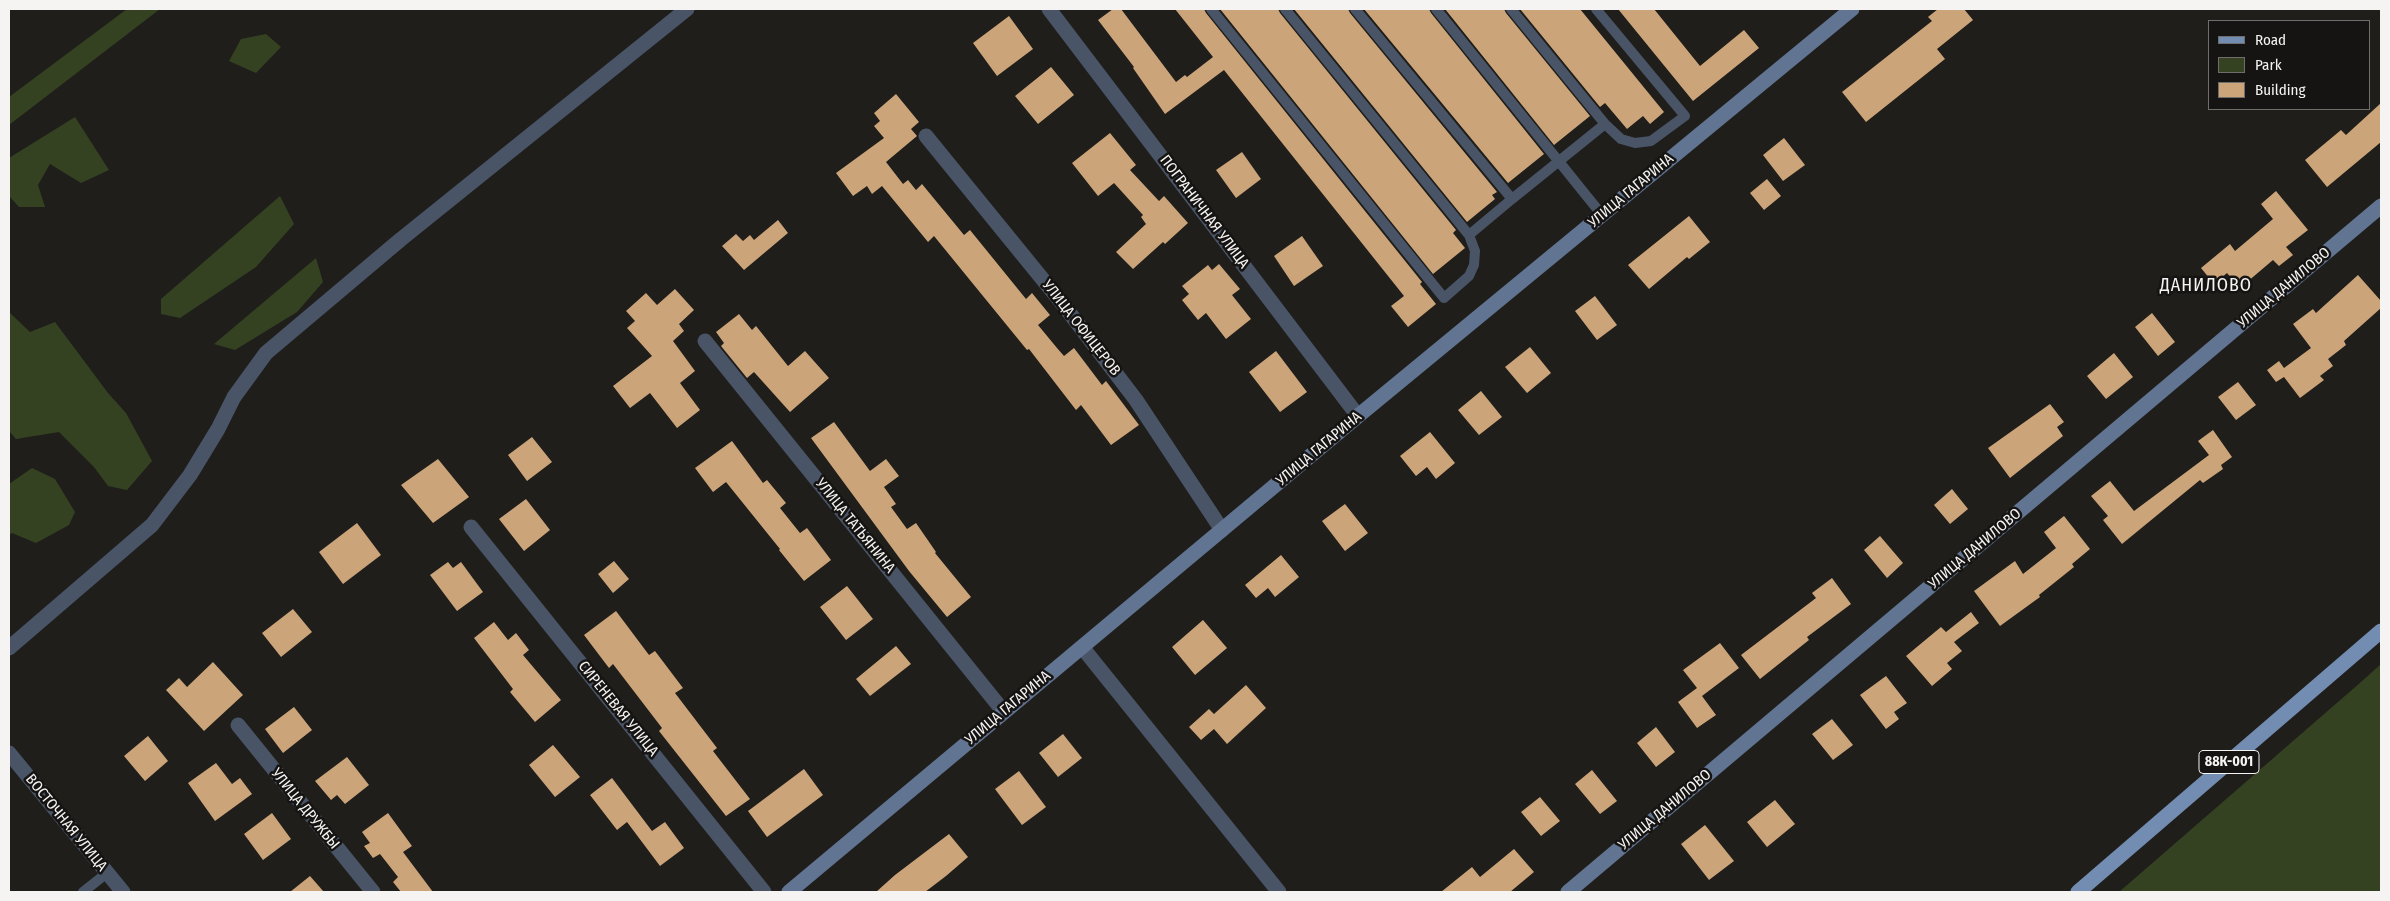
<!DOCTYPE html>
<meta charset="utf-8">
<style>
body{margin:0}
#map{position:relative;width:2390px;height:901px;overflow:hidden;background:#1f1e1b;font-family:"Fira Sans Condensed",sans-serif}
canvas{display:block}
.frame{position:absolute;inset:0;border:10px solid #f5f4f2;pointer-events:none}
.legend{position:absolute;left:2208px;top:20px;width:162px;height:90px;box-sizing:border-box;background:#161412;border:1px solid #6f6e6c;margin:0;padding:6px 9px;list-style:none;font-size:15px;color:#f5f4f2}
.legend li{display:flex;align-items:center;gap:10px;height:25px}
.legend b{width:25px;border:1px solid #6f6e6c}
</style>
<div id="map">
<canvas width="2390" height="901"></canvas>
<div class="frame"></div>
<ul class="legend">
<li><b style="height:6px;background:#738cb1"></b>Road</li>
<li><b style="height:14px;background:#344221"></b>Park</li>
<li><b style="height:14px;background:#cca479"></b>Building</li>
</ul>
</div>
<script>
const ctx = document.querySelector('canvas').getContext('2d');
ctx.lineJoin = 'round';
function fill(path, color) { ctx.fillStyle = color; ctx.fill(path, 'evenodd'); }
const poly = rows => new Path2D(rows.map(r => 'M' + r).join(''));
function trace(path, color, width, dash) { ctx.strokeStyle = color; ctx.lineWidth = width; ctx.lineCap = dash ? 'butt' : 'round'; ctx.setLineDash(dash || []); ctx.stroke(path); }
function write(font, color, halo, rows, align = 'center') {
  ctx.font = font + ' "Fira Sans Condensed",sans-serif'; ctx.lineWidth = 5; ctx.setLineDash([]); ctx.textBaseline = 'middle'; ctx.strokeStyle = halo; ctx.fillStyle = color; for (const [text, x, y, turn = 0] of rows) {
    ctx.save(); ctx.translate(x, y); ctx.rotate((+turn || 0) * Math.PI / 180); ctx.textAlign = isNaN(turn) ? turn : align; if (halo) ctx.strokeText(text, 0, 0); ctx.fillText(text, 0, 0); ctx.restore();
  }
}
const green = poly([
 [127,9,160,9,9,125,9,97],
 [266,34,281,47,256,73,229,61,241,39],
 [75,117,109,170,81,183,50,164,38,185,45,207,19,207,9,196,9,158],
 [280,196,294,224,256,267,180,318,161,314,161,299],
 [316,258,323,282,297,312,235,350,214,344],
 [9,312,30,332,55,322,108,393,126,413,152,461,127,490,108,486,94,467,59,432,16,439,9,431],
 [32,468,55,479,75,512,69,525,36,543,12,533,9,535,9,484],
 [2381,664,2381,892,2119,892,2361,682]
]);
const building = poly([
 [1113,9,1121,9,1176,82,1185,75,1187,77,1213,57,1175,9,1204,9,1206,13,1422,282,1420,284,1436,304,1408,327,1391,306,1404,296,1224,70,1165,114,1133,68,1134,67,1098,20],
 [1220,9,1278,9,1280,13,1456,230,1453,233,1465,248,1433,274],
 [1294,9,1348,9,1350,13,1497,192,1492,195,1495,199,1467,222],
 [1364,9,1429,9,1431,13,1544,154,1508,183],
 [1445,9,1504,9,1506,13,1590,116,1554,145],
 [1520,9,1580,9,1664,112,1650,124,1643,116,1627,129,1605,103,1600,107],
 [1618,9,1654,9,1700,66,1744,30,1759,48,1693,101],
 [1938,9,1964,9,1973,20,1937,49,1945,59,1866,122,1842,92,1932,21,1928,17],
 [1009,16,1033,49,997,76,973,43],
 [1051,67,1074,95,1038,124,1015,96],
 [896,94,919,122,911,129,917,136,886,162,903,184,908,180,916,190,922,184,964,235,970,230,1026,299,1032,293,1050,315,1038,325,1057,348,1064,356,1074,348,1102,385,1106,381,1139,425,1111,445,1081,405,1076,410,1029,349,1027,350,934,236,928,242,882,186,872,194,867,186,853,196,836,173,884,138,874,126,880,121,874,113],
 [2381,103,2381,142,2327,187,2305,160,2341,130,2346,135],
 [1110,133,1136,165,1130,170,1159,201,1164,196,1188,223,1165,244,1163,242,1133,269,1116,252,1146,224,1141,217,1143,215,1114,183,1098,196,1072,163],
 [1784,138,1805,165,1783,181,1763,155],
 [1242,152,1261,179,1236,198,1216,170],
 [1767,179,1781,196,1764,210,1750,193],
 [2276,191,2308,230,2286,247,2293,255,2279,266,2273,260,2240,288,2227,273,2214,284,2201,268,2230,244,2235,251,2273,219,2261,204],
 [1689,216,1710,242,1689,259,1687,257,1649,289,1628,265],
 [778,220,788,233,744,270,722,246,736,234,743,241,750,235,754,240],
 [1302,236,1323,266,1294,286,1274,256],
 [1219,264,1240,289,1232,295,1251,319,1226,339,1206,313,1198,320,1182,300,1189,294,1182,286,1208,265,1212,270],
 [2358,275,2381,301,2381,308,2344,341,2346,345,2328,359,2333,366,2320,376,2324,380,2300,398,2284,377,2276,382,2267,370,2279,361,2284,368,2311,348,2293,324,2313,309,2316,313],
 [675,289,694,310,679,324,684,331,673,341,695,371,680,383,700,410,677,428,650,393,630,408,613,386,652,356,627,328,635,321,626,311,646,293,657,305],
 [1595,296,1617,325,1597,340,1575,311],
 [2152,313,2175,342,2158,356,2135,327],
 [739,314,752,330,756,326,788,366,805,351,829,378,790,412,754,372,747,378,721,346,724,343,716,332],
 [1530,347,1551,373,1527,393,1505,367],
 [1276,351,1307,392,1280,412,1249,372],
 [2114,353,2133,377,2106,399,2087,376],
 [2238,382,2256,405,2236,420,2218,397],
 [1481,391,1502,417,1479,435,1458,410],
 [2050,404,2064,422,2057,427,2063,436,2010,478,1988,448],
 [834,422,870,471,886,459,899,476,884,487,896,504,891,507,907,529,916,523,936,552,935,553,971,597,947,617,909,571,811,438],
 [2213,430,2232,457,2221,465,2223,469,2203,483,2200,480,2122,544,2103,520,2108,516,2091,496,2110,481,2134,511,2209,455,2198,441],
 [1430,432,1455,463,1436,479,1427,467,1416,476,1400,456],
 [532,437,552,462,527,481,508,455],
 [732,441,763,483,767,480,786,503,780,508,800,533,807,528,831,560,804,581,779,550,780,549,726,482,713,492,695,468],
 [438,459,469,497,433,523,401,485],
 [1952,489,1968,509,1950,524,1934,505],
 [526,499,550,530,524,551,499,519],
 [1345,504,1368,533,1345,551,1322,521],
 [2064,516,2090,549,2072,564,2074,567,2039,595,2040,597,2000,626,1974,591,2015,561,2023,574,2056,548,2044,532],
 [357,523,381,555,343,584,319,552],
 [1880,536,1903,563,1887,578,1864,550],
 [1281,555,1299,577,1275,597,1268,588,1256,598,1245,585],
 [614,561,629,579,613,593,598,574],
 [448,562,453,568,461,562,483,592,457,611,430,575],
 [1832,578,1851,604,1807,637,1809,640,1760,679,1741,655,1816,598,1812,593],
 [847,586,873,619,846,640,820,607],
 [293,609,312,632,281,657,262,633],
 [616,611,649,655,655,651,683,688,675,693,717,748,713,751,750,799,726,816,659,731,662,728,613,664,609,668,584,635],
 [1971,612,1979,623,1954,642,1962,651,1947,663,1952,669,1932,686,1906,656,1941,627,1946,632],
 [1203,620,1227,648,1195,675,1172,647],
 [494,622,508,640,516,633,529,650,523,655,561,700,535,722,510,692,513,689,474,638],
 [1720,643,1739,668,1702,696,1716,715,1697,728,1678,702,1697,688,1683,670],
 [896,646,911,664,870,696,856,679],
 [213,662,243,695,204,731,166,690,179,678,187,687],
 [1886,676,1907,703,1894,712,1899,719,1886,729,1860,695],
 [1246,685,1266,708,1227,744,1214,729,1201,740,1189,727,1209,709,1214,714],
 [294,707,312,730,283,753,265,729],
 [1832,719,1853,745,1833,760,1812,734],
 [1656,727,1675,752,1656,767,1637,743],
 [1063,734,1082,758,1058,777,1039,753],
 [148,736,168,761,145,781,124,756],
 [553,745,580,777,555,797,529,765],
 [347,757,369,785,345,804,337,795,331,800,315,781],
 [216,763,232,784,240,778,252,794,215,821,188,783],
 [804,769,823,795,767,837,748,811],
 [1592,770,1617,801,1600,814,1575,784],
 [1019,771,1046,807,1022,825,995,789],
 [612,778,652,831,665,822,684,848,660,866,627,822,617,830,590,795],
 [1540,797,1560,821,1541,836,1521,812],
 [1775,800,1795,824,1767,847,1747,822],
 [272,813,291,839,263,860,244,834],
 [388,813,412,846,403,852,433,892,401,892,393,882,398,877,380,854,373,858,364,846,370,843,362,832],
 [1705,825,1734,861,1709,880,1681,844],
 [949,834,968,857,946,876,925,892,876,892,895,875],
 [1514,849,1534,872,1510,892,1441,892,1472,867,1480,877],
 [310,876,324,892,290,892]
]);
const lane = poly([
 [1211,9,1444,298,1469,276,1474,265,1475,251,1469,235],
 [1285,9,1469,235,1512,199],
 [1355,9,1512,199,1605,124,1511,9],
 [1436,9,1602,215],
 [1596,9,1685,116,1651,141,1635,143,1621,139,1605,124],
 [83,892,107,873]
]);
const street = poly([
 [1049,9,1358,416],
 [926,136,1062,303,1136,400,1222,530],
 [705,341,1004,712],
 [471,527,764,892],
 [1082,647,1279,892],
 [9,648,152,525,190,475,218,429,234,397,266,353,400,240,687,9],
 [238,725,373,892],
 [9,753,123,892]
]);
const secondary = poly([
 [789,892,1358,416,1852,9],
 [1568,892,2381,206]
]);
const primary = poly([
 [2078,892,2381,631]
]);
const shields = [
 [2229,762,60]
];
const shieldNames = [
 ["88К-001",2229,762]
];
const streetNames = [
 ["УЛИЦА ГАГАРИНА",1631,191,-40],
 ["ПОГРАНИЧНАЯ УЛИЦА",1204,212,53],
 ["УЛИЦА ДАНИЛОВО",2284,288,-40],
 ["УЛИЦА ОФИЦЕРОВ",1081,328,52],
 ["УЛИЦА ГАГАРИНА",1319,449,-40],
 ["УЛИЦА ТАТЬЯНИНА",855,526,51],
 ["УЛИЦА ДАНИЛОВО",1975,549,-40],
 ["УЛИЦА ГАГАРИНА",1008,708,-40],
 ["СИРЕНЕВАЯ УЛИЦА",618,709,51],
 ["УЛИЦА ДРУЖБЫ",305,809,51],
 ["УЛИЦА ДАНИЛОВО",1665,810,-40],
 ["ВОСТОЧНАЯ УЛИЦА",66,823,51]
];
const quarterNames = [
 ["ДАНИЛОВО",2206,286]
];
fill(green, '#344221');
fill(building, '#cca479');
trace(lane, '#495567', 10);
trace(street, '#495567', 15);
trace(secondary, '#617491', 15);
trace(primary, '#738cb1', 15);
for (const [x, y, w] of shields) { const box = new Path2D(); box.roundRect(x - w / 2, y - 11.5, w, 23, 4); ctx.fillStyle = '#161412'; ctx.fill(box); trace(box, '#f5f4f2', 1); }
write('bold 14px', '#f5f4f2', null, shieldNames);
write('15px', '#f5f4f2', '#161412', streetNames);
ctx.letterSpacing = '1px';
write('18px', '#f5f4f2', '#161412', quarterNames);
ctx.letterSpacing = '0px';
</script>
